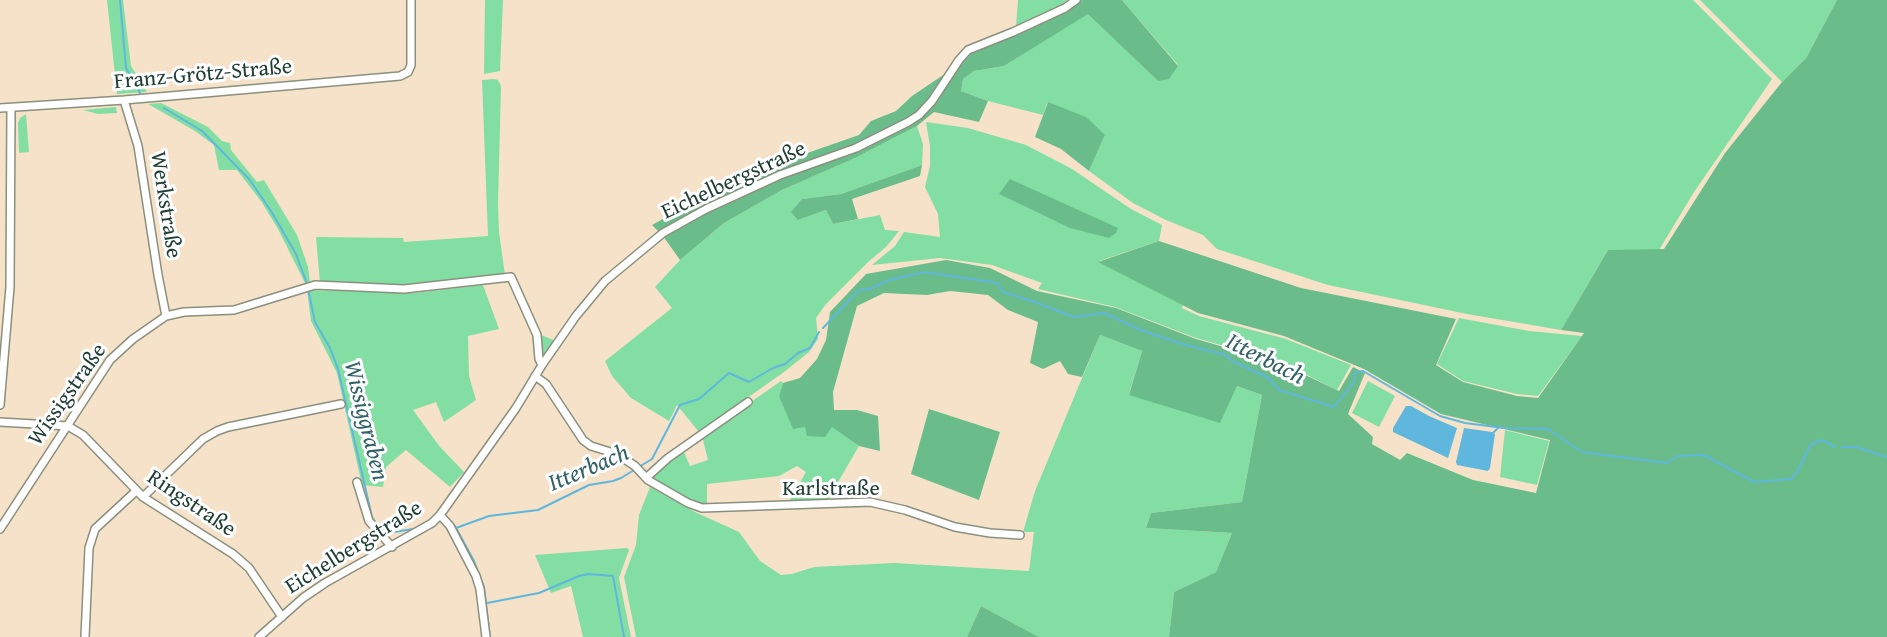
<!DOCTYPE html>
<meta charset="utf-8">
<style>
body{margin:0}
canvas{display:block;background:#f5e2c9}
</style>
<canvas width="1887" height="637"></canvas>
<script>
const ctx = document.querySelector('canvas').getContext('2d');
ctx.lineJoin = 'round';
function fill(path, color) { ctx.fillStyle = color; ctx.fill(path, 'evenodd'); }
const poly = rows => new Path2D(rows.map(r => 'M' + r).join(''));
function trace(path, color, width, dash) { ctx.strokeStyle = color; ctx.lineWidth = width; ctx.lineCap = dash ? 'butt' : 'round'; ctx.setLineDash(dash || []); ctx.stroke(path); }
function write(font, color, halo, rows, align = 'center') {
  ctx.font = font + ' "Gentium Book Plus",serif'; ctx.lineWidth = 6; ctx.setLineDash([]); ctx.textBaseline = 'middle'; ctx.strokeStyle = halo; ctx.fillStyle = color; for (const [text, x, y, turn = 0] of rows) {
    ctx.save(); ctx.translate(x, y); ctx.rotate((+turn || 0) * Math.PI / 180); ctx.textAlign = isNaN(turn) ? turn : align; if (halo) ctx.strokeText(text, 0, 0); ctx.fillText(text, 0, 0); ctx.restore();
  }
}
const green = poly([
 [107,0,123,0,131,66,147,92,117,94],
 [485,0,503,0,500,71,484,74],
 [1018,0,1067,0,1060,6,1016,27],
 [1122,0,1693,0,1772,79,1694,192,1659,250,1608,250,1561,330,1467,314,1328,285,1217,249,1203,235,1166,220,1133,203,1089,171,1105,135,1047,103,1043,115,988,101,961,91,963,79,974,71,1004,66,1088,13,1158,81,1178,65],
 [1700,0,1837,0,1806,58,1782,82],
 [494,79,498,80,501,86,498,204,499,232,505,275,406,287,320,283,316,237,403,238,404,242,488,236,482,80],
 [161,103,208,127,222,141,230,143,231,150,257,182,264,180,297,235,308,267,310,283,306,285,278,229,261,201,237,170,219,170,214,145,195,131,148,104],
 [116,107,117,113,98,114,83,110],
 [26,114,29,152,19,153,18,123,20,118],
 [926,122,968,128,1026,145,1072,169,1131,209,1162,225,1159,241,1099,261,1183,305,1182,308,1199,316,1286,339,1351,365,1337,390,1281,362,1196,338,1115,307,1038,289,1042,283,992,265,940,258,872,265,895,246,904,232,940,237,938,214,925,187,930,166,930,146],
 [917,126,923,144,922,165,841,194,802,199,798,220,826,210,833,224,880,215,885,230,899,231,886,247,868,262,826,304,816,318,818,339,809,352,784,372,699,432,677,405,669,421,631,398,612,376,605,361,672,308,655,287,680,260,724,223,782,190,855,158],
 [483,285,499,329,468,336,469,376,476,400,444,422,436,402,413,410,440,447,464,472,450,487,406,450,386,467,383,487,362,485,337,373,311,321,307,290,415,293],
 [1459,318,1529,331,1582,336,1538,396,1517,394,1463,381,1437,364],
 [541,335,554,340,544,355,542,354],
 [1100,335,1142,351,1129,394,1237,386,1262,395,1242,502,1151,513,1146,528,1232,533,1216,572,1174,592,1169,637,1039,637,981,606,967,637,636,637,624,577,636,545,639,515,650,487,695,512,739,532,760,561,781,575,792,574,814,567,894,563,1029,571,1034,532,1023,532,1035,491],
 [781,381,783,383,779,396,805,427,832,426,859,446,827,501,788,503,806,472,797,466,779,476,707,484,707,505,683,498,653,479,654,474,683,450,690,466,708,460,702,436],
 [1368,381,1395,396,1379,427,1352,413],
 [1505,430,1549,441,1537,485,1500,477],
 [627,548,629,550,619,578,631,637,583,637,571,586,551,593,535,555]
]);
const forest = poly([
 [1082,0,1122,0,1178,66,1169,79,1158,81,1088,14,1004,66,974,71,963,79,961,91,988,101,979,122,934,112,917,126,855,158,782,190,724,223,680,260,663,236,652,225,704,196,770,166,859,135,871,121,896,111,912,96,964,61,972,53,1056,16],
 [1837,0,1887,0,1887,637,1169,637,1174,592,1216,572,1232,533,1146,528,1151,513,1242,502,1262,395,1237,386,1220,423,1129,395,1142,351,1100,335,1082,377,1068,374,1060,361,1043,369,1030,363,1038,322,1008,310,988,295,950,291,927,295,884,293,857,306,833,392,834,410,857,410,878,416,880,451,859,446,832,427,825,437,807,436,805,427,793,429,779,396,783,383,800,378,817,359,826,340,830,312,866,274,946,260,990,268,1037,291,1116,308,1196,339,1280,363,1339,391,1353,367,1365,373,1348,414,1373,437,1372,444,1400,460,1407,453,1473,480,1536,493,1550,440,1441,414,1364,369,1284,336,1198,313,1098,262,1159,241,1301,288,1456,319,1436,365,1463,382,1517,396,1538,398,1584,333,1561,330,1608,250,1664,249,1725,153,1782,82,1806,58],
 [1048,102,1086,117,1105,135,1089,171,1061,149,1035,137],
 [922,165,920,176,852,199,858,219,833,224,826,210,798,220,791,212,802,199,841,194],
 [1010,179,1118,228,1116,233,1109,238,1070,228,999,194],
 [929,409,1000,432,979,500,911,474],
 [981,606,1039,637,967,637]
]);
const water = poly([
 [1406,406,1411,406,1429,416,1457,428,1448,458,1393,432,1393,428],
 [1464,428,1492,432,1495,434,1490,468,1488,471,1457,465,1456,462]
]);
const stream = poly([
 [120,0,126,68,140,93],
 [164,108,202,131,249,179,271,211,296,254,307,284,315,322,330,348,338,369,372,517,377,525,388,533,413,529],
 [823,328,859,290,870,289,889,280,924,272,998,283,1003,292,1032,301,1074,317,1104,313,1141,330,1182,344,1226,355,1232,361,1267,377,1279,390,1334,407,1354,382,1356,372,1363,371,1440,416,1465,423,1504,428,1548,429,1582,452,1667,463,1677,456,1704,455,1754,482,1791,479,1797,472,1811,444,1822,440,1835,447],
 [1493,433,1499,427],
 [1842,447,1856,447,1887,457],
 [455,526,474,561,484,587,490,637],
 [456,528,489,516,538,510,589,485,613,481,621,478,652,459,680,405,699,399,729,373,749,382,773,368,785,364,798,353,810,348,819,332],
 [487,603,539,593,579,576,588,574,613,576,624,637]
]);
const minor = poly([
 [124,100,138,146,158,275,166,316],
 [0,108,124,100,400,76,408,72,411,65,411,0],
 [535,376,546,384,583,440,591,446,617,454,635,466,648,480,688,503,702,508,870,502,905,510,955,527,990,533,1020,535],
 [0,405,10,287,11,108],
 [0,422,68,426,83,435,143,497,233,554,249,568,282,617],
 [646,478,668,458,748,402],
 [357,482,369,521,392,547],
 [143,497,203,439,217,431,228,427,341,404],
 [440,515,450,526,476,576,480,589,486,637],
 [0,529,110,360,133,339,166,316,184,312,234,310,315,285,404,289,511,277,537,335,539,359,542,365],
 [85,637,89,548,95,529,136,491],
 [259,637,303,598,325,583,432,523,440,515,516,408,542,365,576,316,605,281,663,233,706,209,780,175,856,148,908,122,919,115,932,101,959,60,968,50,1013,32,1065,8,1076,0]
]);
const streetNames = [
 ["Franz-Grötz-Straße",203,75,-5],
 ["Eichelbergstraße",734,181,-25],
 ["Werkstraße",165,205,81],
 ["Wissigstraße",68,395,-55],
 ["Karlstraße",831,489],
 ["Ringstraße",191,504,34],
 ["Eichelbergstraße",354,548,-32]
];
const waterNames = [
 ["Itterbach",1265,360,27],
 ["Wissiggraben",365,421,76],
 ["Itterbach",589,469,-23]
];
fill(green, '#83dea4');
fill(forest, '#6abd8a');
fill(water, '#60b7dd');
trace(stream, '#60b7dd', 2);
trace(minor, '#8a907e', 10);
trace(minor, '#fff', 7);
write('22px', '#1f3d34', '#fff', streetNames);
write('italic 24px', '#326267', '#fff', waterNames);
</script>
